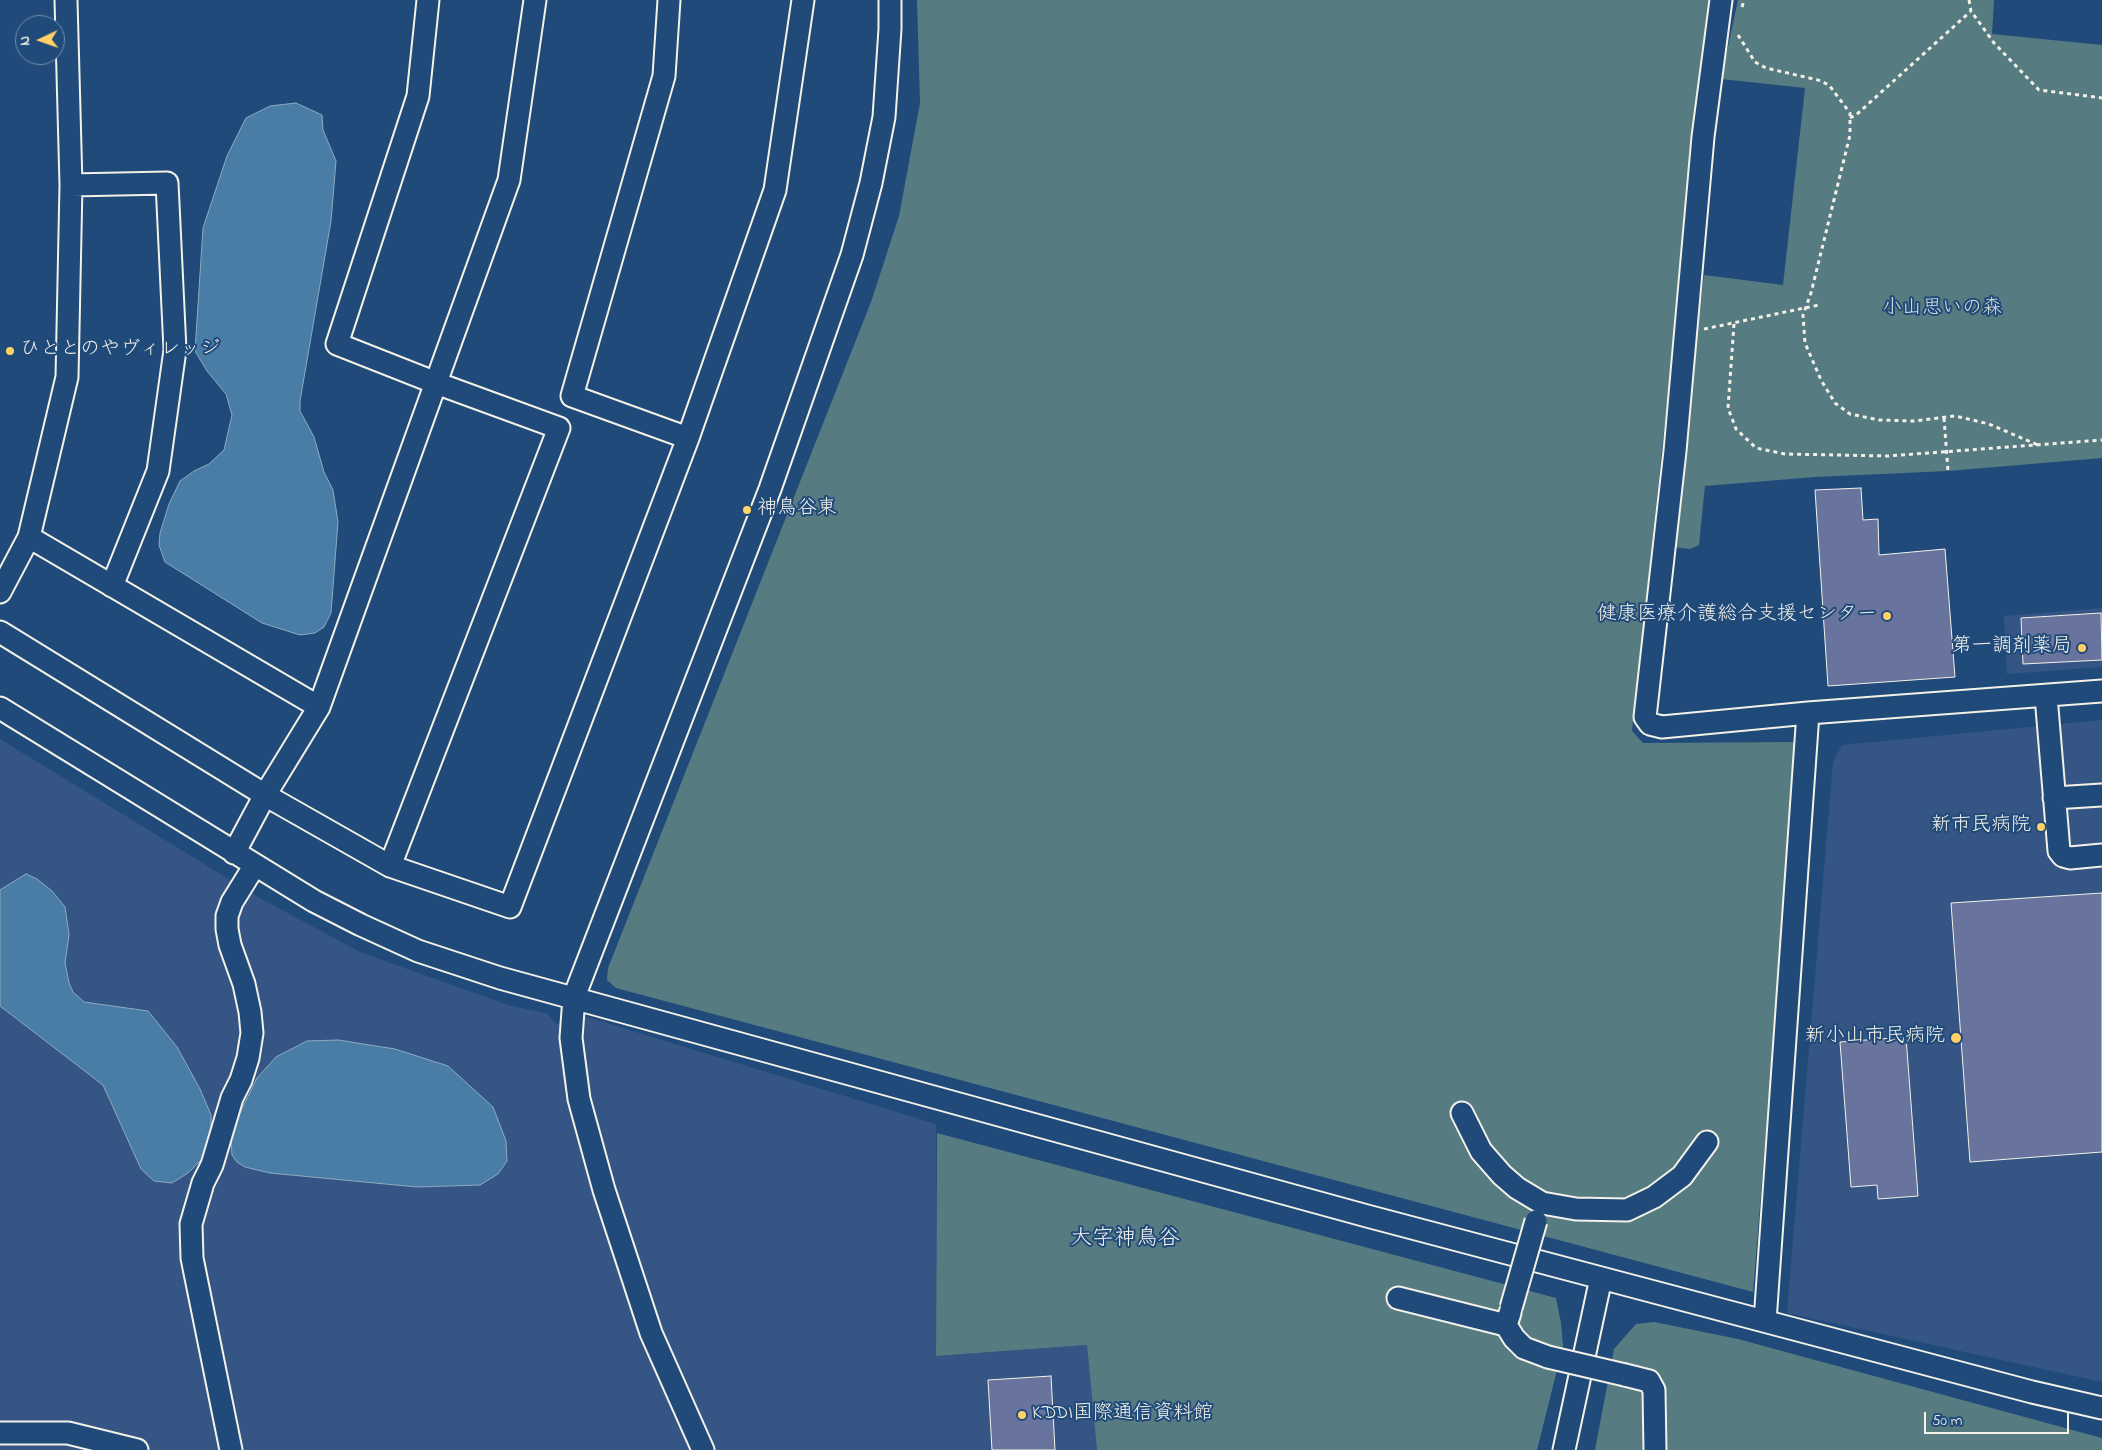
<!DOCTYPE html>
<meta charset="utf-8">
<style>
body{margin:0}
#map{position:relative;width:2102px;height:1450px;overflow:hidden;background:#1f4a7a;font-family:"Indie Flower",sans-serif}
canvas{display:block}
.north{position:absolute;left:15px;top:15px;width:50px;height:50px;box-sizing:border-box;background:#1f4a7a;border:1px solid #748da6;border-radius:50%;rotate:267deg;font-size:14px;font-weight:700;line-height:20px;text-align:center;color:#f4f1e8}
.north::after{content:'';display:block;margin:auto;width:18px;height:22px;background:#ffd166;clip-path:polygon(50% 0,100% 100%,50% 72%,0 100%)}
.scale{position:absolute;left:1924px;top:1412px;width:145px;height:22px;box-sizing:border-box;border:2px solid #f4f1e8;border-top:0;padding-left:6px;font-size:15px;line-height:18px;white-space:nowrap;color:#f4f1e8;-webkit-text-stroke:4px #1f4a7a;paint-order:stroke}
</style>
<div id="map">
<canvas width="2102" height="1450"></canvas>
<div class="north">N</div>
<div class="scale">50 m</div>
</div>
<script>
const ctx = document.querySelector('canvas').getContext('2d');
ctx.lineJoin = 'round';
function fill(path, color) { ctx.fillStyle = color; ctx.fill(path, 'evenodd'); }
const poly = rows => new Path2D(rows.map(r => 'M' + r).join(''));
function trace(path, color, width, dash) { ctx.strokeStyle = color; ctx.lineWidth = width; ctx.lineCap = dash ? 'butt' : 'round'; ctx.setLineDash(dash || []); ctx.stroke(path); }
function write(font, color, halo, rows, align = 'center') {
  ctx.font = font + ' "Indie Flower","Klee One",sans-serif'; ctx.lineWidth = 4; ctx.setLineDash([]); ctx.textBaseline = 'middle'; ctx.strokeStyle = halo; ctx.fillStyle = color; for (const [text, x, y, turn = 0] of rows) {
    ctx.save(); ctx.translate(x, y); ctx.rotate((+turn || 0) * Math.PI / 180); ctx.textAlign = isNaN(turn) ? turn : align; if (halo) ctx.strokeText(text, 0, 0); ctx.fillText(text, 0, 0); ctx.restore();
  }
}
const built = poly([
 [2102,608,2102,667,2007,674,2004,616],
 [2102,720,2102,1382,1787,1313,1833,762,1842,745],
 [0,739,258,897,360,952,511,1006,546,1013,557,1024,580,1028,584,1016,936,1124,936,1356,1087,1345,1097,1450,0,1450]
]);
const green = poly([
 [917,0,1710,0,1632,731,1643,743,1798,742,1753,1292,616,988,607,980,608,968,871,302,899,216,920,103],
 [1738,0,1994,0,1992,34,2102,45,2102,458,1948,471,1815,477,1705,486,1699,545,1690,549,1672,547,1704,275,1783,285,1805,88,1721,79],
 [937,1133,1556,1298,1561,1323,1563,1346,1537,1450,1097,1450,1087,1345,936,1356],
 [1654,1322,1738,1339,2102,1438,2102,1450,1595,1450,1614,1349,1636,1324]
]);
const water = poly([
 [296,103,322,115,323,130,336,161,331,221,300,401,300,411,314,437,324,472,333,490,338,522,331,613,324,627,315,633,300,635,262,623,165,562,159,545,160,533,169,504,180,481,194,471,209,464,224,450,232,415,226,394,207,371,195,351,203,228,227,156,246,118,270,106,296,103],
 [26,874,37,879,52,891,65,907,69,935,65,963,69,983,73,992,84,1002,148,1011,177,1047,200,1089,211,1115,211,1132,207,1146,201,1160,188,1173,172,1183,154,1181,141,1169,103,1085,0,1006,0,890,26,874],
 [338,1040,395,1049,448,1066,493,1107,506,1141,507,1161,498,1174,480,1185,417,1187,270,1173,245,1167,237,1162,232,1155,231,1139,241,1111,257,1078,276,1057,307,1041,338,1040]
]);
const building = poly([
 [1861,488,1863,520,1878,519,1879,555,1945,549,1955,677,1828,686,1815,490,1861,488],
 [2101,613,2102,660,2023,664,2021,618,2101,613],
 [2102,893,2102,1152,1970,1162,1951,903,2102,893],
 [1906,1037,1918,1196,1878,1199,1877,1185,1851,1187,1840,1042,1906,1037],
 [1051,1376,1055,1450,992,1450,988,1380,1051,1376]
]);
const path = poly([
 [1969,0,1971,11,1994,43,2039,90,2102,98],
 [1742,7,1744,0],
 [1738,35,1755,62,1766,68,1818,80,1829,85,1850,113,1850,135,1811,293,1803,315,1805,343,1821,380,1835,403,1850,414,1879,420,1914,421,1955,416,1964,418,1989,424,2038,445],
 [1850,118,1856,115,1971,11],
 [1734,324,1728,408,1736,429,1756,448,1785,454,1888,456,2102,440],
 [1704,329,1819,305],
 [1944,418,1948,471]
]);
const minor = poly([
 [669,0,664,76,572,396,688,438],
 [1721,0,1703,137,1675,451,1645,717,1650,724,1662,727,1808,713,2102,691],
 [71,185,167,183,175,350,158,471,112,586],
 [29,537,319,707],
 [0,592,29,537,67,377,71,185,66,0],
 [0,632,265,795,390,866,510,907,688,438,775,190,803,0],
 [2046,696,2059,851,2063,856,2070,858,2102,855],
 [0,708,314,901,361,925,418,951,500,978,1367,1216,2032,1392,2102,1408],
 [2054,798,2102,795],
 [234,853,265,795,319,707,509,180,535,0],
 [390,866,559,428,436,383,337,344,418,96,428,0],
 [1462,1113,1481,1151,1502,1175,1517,1188,1542,1203,1576,1209,1627,1210,1654,1197,1682,1176,1707,1142],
 [1398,1298,1506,1325],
 [1510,1313,1506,1325,1514,1338,1524,1348,1548,1357],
 [1765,1321,1808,713],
 [1625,1375,1649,1381,1654,1390,1655,1450],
 [0,1433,68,1433,137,1450],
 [231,1450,192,1258,191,1224,203,1183,212,1165,232,1098,241,1080,248,1058,252,1033,250,1012,244,984,230,945,227,929,227,916,232,902,255,865],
 [703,1450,651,1333,604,1190,579,1099,571,1038,574,997,770,489,852,255,871,183,884,117,890,29,890,0],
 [1564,1450,1601,1278]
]);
const minorBridge = poly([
 [1511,1308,1536,1221],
 [1548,1357,1625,1375]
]);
const markers = [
 [10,351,5,"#ffd166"],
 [747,510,5,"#ffd166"],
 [1887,616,5,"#ffd166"],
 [2082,648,5,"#ffd166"],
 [2041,827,5,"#ffd166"],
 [1956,1038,6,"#ffd166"],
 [1022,1415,5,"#ffd166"]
];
const parkNames = [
 ["小山思いの森",1942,310]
];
const poiNames = [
 ["ひととのやヴィレッジ",20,351,"left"],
 ["神鳥谷東",757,510,"left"],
 ["健康医療介護総合支援センター",1877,616],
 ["第一調剤薬局",2072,648],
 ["新市民病院",2031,827],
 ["新小山市民病院",1945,1038],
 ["KDDI国際通信資料館",1032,1415,"left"]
];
const quarterNames = [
 ["大字神鳥谷",1125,1240]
];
fill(built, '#355685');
fill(green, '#567b81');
fill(water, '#497da6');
trace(water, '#8dabc0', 1);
fill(building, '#68739e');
trace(building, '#f4f1e8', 1);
trace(minor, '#f4f1e8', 25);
trace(path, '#f4f1e8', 3, [4, 4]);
trace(minor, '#1f4a7a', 21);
trace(minorBridge, '#f4f1e8', 25, []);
trace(minorBridge, '#1f4a7a', 21);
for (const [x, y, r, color] of markers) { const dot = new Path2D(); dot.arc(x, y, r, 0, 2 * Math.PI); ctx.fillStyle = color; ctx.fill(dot); trace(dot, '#1f4a7a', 2); }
write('20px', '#dcdfd9', '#1f4a7a', parkNames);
write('20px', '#f4f1e8', '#1f4a7a', poiNames, 'right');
write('22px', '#f4f1e8', '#1f4a7a', quarterNames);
</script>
